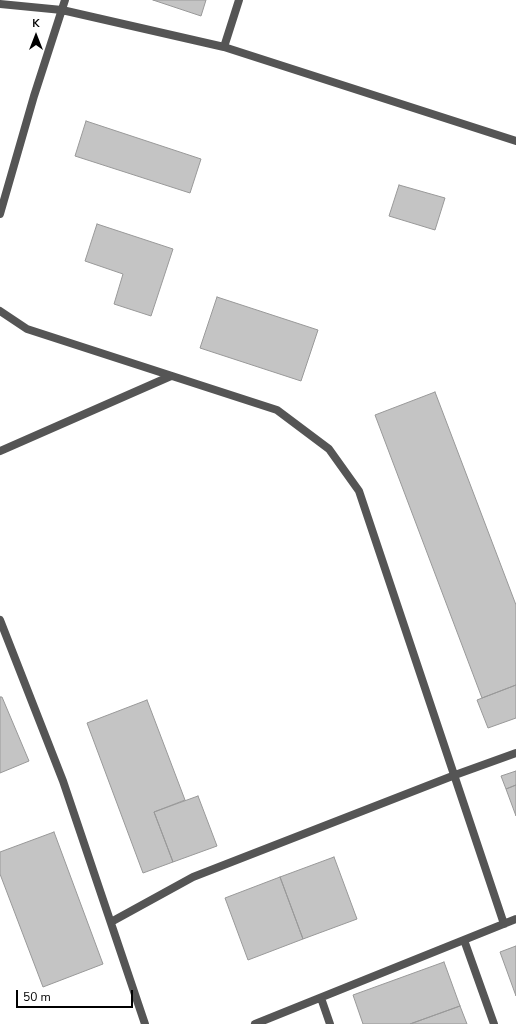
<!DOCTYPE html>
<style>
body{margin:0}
#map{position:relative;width:516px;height:1024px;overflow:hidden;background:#fff;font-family:"Nunito Sans",sans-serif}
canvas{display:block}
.north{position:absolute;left:16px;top:16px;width:40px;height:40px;-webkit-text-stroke:3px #fff;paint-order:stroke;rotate:0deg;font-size:11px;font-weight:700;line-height:16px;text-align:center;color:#000}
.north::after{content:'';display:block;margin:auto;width:14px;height:18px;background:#000;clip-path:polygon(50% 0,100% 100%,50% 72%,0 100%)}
.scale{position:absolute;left:16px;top:990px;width:117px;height:18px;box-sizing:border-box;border:2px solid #000;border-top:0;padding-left:5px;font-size:12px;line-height:14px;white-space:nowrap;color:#000;-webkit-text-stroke:3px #fff;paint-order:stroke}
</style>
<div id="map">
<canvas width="516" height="1024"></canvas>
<div class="north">K</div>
<div class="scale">50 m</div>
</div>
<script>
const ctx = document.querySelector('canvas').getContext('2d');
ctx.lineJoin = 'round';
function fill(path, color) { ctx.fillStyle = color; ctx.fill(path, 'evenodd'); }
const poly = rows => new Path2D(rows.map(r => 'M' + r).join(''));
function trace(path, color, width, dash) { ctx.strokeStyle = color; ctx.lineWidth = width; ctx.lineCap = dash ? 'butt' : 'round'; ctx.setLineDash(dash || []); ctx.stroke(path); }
const building = poly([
 [153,0,206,0,201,16,153,0],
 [86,121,201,159,190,193,75,156,86,121],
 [399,185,445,198,435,230,389,216,399,185],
 [97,224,173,249,151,316,114,304,123,274,85,261,97,224],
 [217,297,318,330,301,381,200,348,217,297],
 [435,392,516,605,516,685,482,698,375,415,435,392],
 [516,685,516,718,488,728,477,700,516,685],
 [0,697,2,697,29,761,0,773,0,697],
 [147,700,185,800,154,812,173,862,143,873,87,723,147,700],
 [516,771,516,785,506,789,501,776,516,771],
 [516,785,516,816,506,789,516,785],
 [198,796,217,846,173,862,154,812,198,796],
 [54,832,103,964,43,987,0,874,0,852,54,832],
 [334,857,357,919,303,939,280,877,334,857],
 [280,877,303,939,248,960,225,898,280,877],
 [516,946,516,996,500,952,516,946],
 [444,962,460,1006,410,1024,363,1024,353,995,444,962],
 [460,1006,467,1024,410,1024,460,1006]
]);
const street = poly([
 [0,4,62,10,224,47,516,141],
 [224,47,239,0],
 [0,214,34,96,65,0],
 [0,311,27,329,277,410,329,449,359,491,504,924],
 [0,451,171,376],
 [0,620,63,781,145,1024],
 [111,922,193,877,455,775,516,753],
 [464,940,494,1024],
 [321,998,330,1024],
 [255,1024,516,919]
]);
fill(building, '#c4c4c4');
trace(building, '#999', 1);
trace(street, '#555', 8);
</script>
